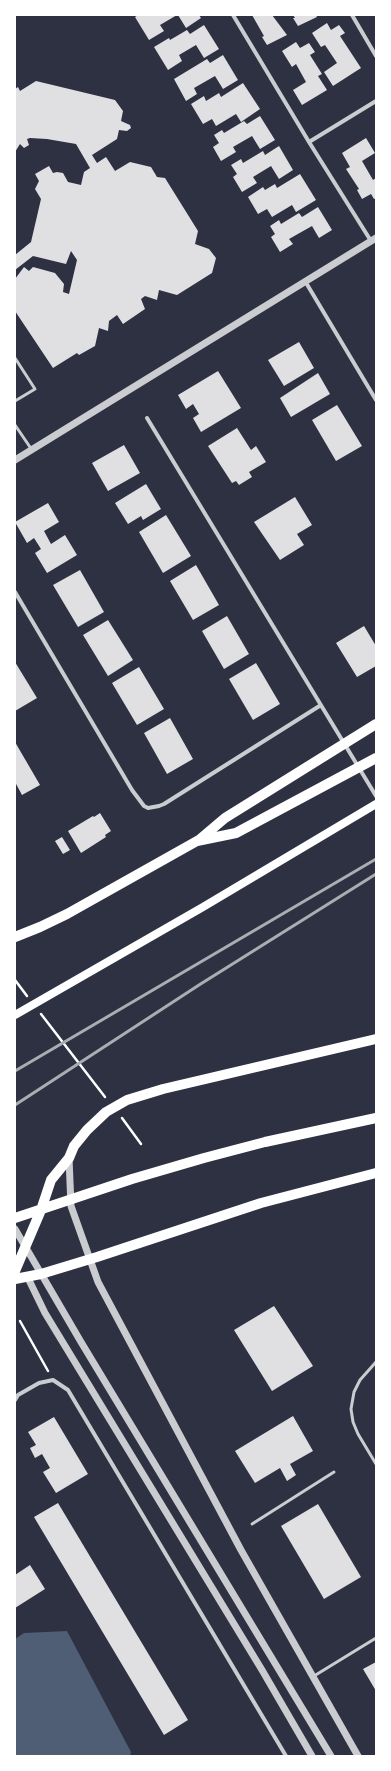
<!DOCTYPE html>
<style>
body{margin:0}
#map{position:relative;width:391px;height:1771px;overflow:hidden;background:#2d3142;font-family:Georgia,serif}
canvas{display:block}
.frame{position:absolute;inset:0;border:16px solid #fff;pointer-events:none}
</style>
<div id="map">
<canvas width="391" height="1771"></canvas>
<div class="frame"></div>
</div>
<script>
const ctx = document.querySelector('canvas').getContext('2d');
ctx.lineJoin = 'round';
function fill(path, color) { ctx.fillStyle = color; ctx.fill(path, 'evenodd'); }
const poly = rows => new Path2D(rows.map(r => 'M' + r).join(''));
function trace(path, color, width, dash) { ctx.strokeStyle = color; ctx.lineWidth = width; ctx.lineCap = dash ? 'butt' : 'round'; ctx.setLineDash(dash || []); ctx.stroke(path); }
const water = poly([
 [67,1631,131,1752,130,1756,15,1756,15,1639,24,1633]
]);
const building = poly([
 [138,15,177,15,160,25,164,31,149,40,135,17],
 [178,15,199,15,201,18,186,28],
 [252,15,272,15,287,35,267,45,262,37,264,36],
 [293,15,316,15,317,17,298,26,293,18,295,18],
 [327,23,331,30,339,25,345,33,340,36,361,68,333,86,324,72,337,63,325,45,321,47,312,33],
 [204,25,219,49,204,58,196,45,179,55,182,61,168,70,154,47,169,38,170,40,187,30,190,34],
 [296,42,300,48,309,43,315,52,310,55,322,74,318,76,327,90,302,105,293,90,306,82,296,64,292,67,282,51],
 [223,55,238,80,223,89,215,76,194,88,197,94,186,101,174,79,207,59,210,63],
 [36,81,115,100,123,111,121,121,130,125,131,128,127,131,119,130,117,139,92,155,97,163,106,157,115,171,130,162,151,167,157,177,165,178,198,231,195,244,209,249,216,258,212,273,177,295,159,290,157,300,145,296,141,299,145,309,123,324,117,315,109,321,108,331,99,328,95,346,79,355,77,353,53,368,15,311,15,279,24,267,29,271,33,267,55,273,64,284,63,292,69,294,77,260,71,251,66,264,33,256,15,270,15,255,31,242,41,199,35,189,39,181,35,174,49,166,53,173,57,172,63,173,68,182,81,185,84,172,90,168,76,144,47,139,30,138,27,139,29,145,24,148,20,144,15,152,15,89,18,87,20,91],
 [243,83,260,109,241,122,236,114,216,126,212,119,203,124,191,104,204,96,206,101,219,93,221,97],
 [260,116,275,140,260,149,252,136,233,147,236,152,221,161,213,147,219,143,214,135,222,130,224,133,244,121,247,124],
 [366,138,375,153,362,161,373,180,376,178,376,198,374,199,371,194,362,199,357,190,359,189,346,169,350,167,342,153],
 [279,146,293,170,279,179,271,166,253,177,257,183,242,192,233,177,237,174,231,165,241,159,243,163,263,151,265,155],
 [300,174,316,200,296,212,292,205,272,217,267,209,258,214,248,197,263,187,265,190,275,184,277,188],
 [318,207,332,230,319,238,312,226,289,239,293,244,280,252,271,237,275,234,270,226,279,220,281,224,299,213,302,217],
 [299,342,314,368,284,386,268,360],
 [218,371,241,408,201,432,193,418,199,414,193,404,186,409,178,395],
 [318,373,330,394,291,417,280,398],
 [337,405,362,446,336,461,312,420],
 [237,428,251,450,256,446,266,462,249,472,252,477,239,485,236,481,232,483,208,446],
 [124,445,140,473,108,491,92,463],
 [146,484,161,509,143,520,141,516,128,524,115,503],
 [295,497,312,525,297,534,304,545,280,560,254,522],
 [48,503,59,522,44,531,51,544,65,535,77,555,47,573,35,553,41,549,34,538,27,543,15,522],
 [166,515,191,556,163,573,139,532],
 [196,565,219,605,193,620,170,581],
 [80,570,104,612,78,627,53,585],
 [227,616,249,654,224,669,202,631],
 [108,620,133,660,108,676,83,635],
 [364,626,376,646,376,666,357,677,336,643],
 [15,662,37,698,15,711],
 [256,663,280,704,253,720,229,679],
 [139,667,164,709,137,725,112,683],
 [170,718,193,759,167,774,144,733],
 [15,742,40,785,22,795,15,782],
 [100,813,111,831,105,835,106,837,81,853,68,831,93,816,94,817],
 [62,837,70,850,63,854,55,841],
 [274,1306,313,1366,272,1391,234,1330],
 [293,1416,313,1451,290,1464,296,1475,287,1481,280,1468,255,1483,235,1451],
 [54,1417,88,1474,56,1493,43,1472,50,1468,42,1454,35,1458,30,1448,36,1445,28,1432],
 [58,1503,188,1720,164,1735,34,1517],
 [318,1504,361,1577,324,1599,281,1526],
 [30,1565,45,1589,15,1608,15,1575],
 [376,1662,376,1691,363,1669]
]);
const path = poly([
 [15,980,27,996],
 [41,1014,105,1097],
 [122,1118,141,1144],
 [20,1321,48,1371]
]);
const service = poly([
 [15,358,35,389,15,401],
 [15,425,32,450],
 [376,1362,360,1380,354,1392,351,1409,353,1422,358,1434,376,1464],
 [252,1524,334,1472],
 [314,1676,376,1638]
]);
const minor = poly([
 [233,15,309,142,371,241],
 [352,15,376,56],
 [309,142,376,101],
 [305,281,376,400],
 [147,418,376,796],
 [15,592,132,790,144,806,148,808,159,806,164,804,321,705],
 [15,1400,18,1395,39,1383,53,1380,68,1390,286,1756]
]);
const tertiary = poly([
 [15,460,376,238],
 [69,1158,71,1206,98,1282,241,1550,358,1756],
 [15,1229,81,1342,331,1756],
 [27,1276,45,1313,262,1670,312,1756]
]);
const secondary = poly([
 [15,1015,203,907,376,804]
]);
const primary = poly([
 [199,840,225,818,376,724],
 [15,937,40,927,67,914,197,841,236,833,376,758],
 [15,1218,132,1179,204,1158,265,1142,376,1118],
 [15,1271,41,1210,51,1180,69,1158,74,1146,87,1130,106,1112,127,1100,163,1089,376,1039],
 [15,1279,41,1274,97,1257,261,1203,376,1173]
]);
const rail = poly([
 [15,1071,376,859],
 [15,1105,199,985,376,874]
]);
fill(water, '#4f5d75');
fill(building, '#e0e0e3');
trace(path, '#fff', 2.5);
trace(service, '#caccd0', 3);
trace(minor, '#caccd0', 4);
trace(tertiary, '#caccd0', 7);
trace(secondary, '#fff', 8);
trace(primary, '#fff', 10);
trace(rail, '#abadb3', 3);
</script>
